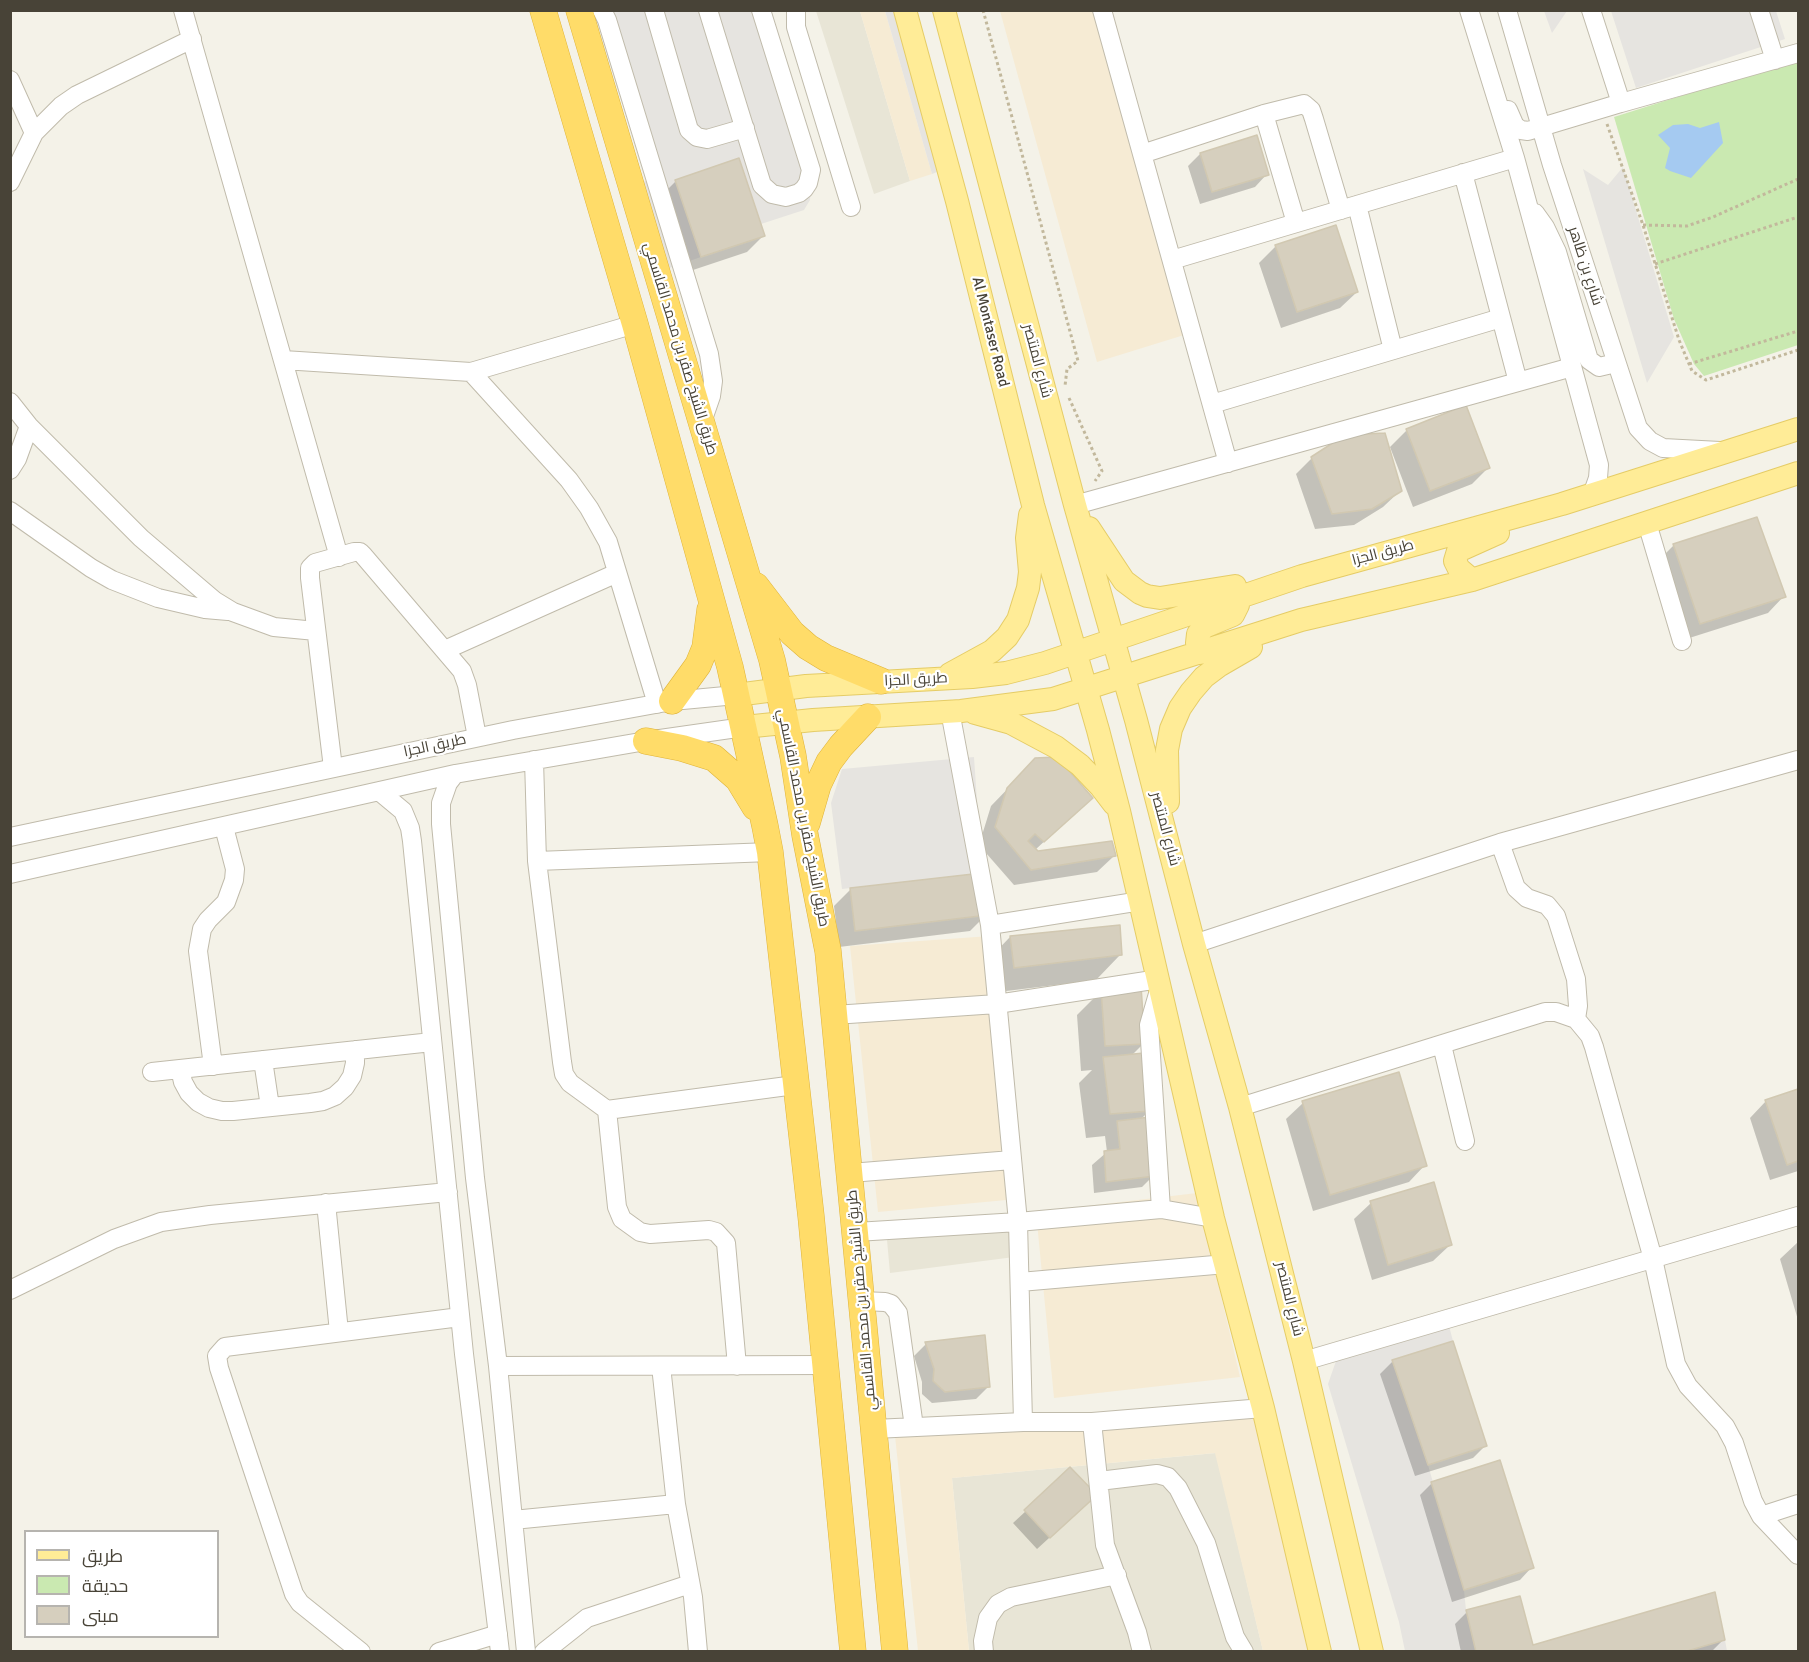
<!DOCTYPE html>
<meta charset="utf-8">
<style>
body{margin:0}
#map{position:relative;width:1809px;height:1662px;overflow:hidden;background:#f4f2e8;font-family:Signika,Cairo,sans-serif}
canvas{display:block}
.frame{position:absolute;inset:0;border:12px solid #484337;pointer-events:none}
.legend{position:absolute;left:24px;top:1530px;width:195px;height:108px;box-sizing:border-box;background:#fff;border:2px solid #b6b4af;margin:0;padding:8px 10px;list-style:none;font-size:18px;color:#484337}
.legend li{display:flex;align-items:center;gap:12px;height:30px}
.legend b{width:30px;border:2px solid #b6b4af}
</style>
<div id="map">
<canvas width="1809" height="1662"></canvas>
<div class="frame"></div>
<ul class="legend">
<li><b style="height:8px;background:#ffec97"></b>طريق</li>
<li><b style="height:16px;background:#cae9b1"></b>حديقة</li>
<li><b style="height:16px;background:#d6cfbe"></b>مبنى</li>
</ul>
</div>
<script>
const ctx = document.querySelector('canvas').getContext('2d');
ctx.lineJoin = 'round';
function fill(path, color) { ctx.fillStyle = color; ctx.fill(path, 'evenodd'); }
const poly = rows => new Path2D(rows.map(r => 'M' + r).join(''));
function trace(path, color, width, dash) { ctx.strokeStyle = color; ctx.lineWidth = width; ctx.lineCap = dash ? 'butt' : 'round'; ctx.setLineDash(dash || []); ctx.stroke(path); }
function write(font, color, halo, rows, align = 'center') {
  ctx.font = font + ' Signika,Cairo,sans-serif'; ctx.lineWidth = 4.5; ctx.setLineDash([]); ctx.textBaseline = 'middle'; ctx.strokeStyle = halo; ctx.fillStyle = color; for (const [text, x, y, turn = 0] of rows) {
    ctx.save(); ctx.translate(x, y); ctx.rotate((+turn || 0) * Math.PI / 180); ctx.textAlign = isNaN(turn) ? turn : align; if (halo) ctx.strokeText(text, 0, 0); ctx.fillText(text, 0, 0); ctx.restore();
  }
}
const residential = poly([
 [816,11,860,11,910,181,874,194],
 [1018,1217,1022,1256,890,1273,886,1229],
 [1216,1453,1263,1651,969,1651,952,1478]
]);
const commercial = poly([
 [860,11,885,11,932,174,910,181],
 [1000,11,1109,11,1197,331,1097,362],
 [990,936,1017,1199,878,1212,850,946],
 [1197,1193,1240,1377,1054,1398,1036,1212],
 [1265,1402,1328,1651,1263,1651,1215,1453,952,1478,969,1651,918,1651,895,1436]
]);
const green = poly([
 [1798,59,1798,345,1704,376,1694,364,1674,319,1614,117]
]);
const parking = poly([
 [606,11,754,11,811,181,810,200,804,210,761,224,739,158,675,180,701,257,669,268,642,182,664,175],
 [885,11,902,11,947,168,932,174],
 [1544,11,1567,11,1552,33],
 [1611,11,1776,11,1785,39,1636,88],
 [1623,167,1674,337,1647,383,1583,169,1608,185],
 [974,757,982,873,842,889,831,803,842,769],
 [1449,1326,1453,1341,1392,1360,1428,1465,1464,1590,1466,1610,1476,1651,1405,1651,1399,1622,1328,1384,1336,1361],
 [1725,1640,1727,1651,1684,1652]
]);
const water = poly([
 [1719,122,1723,143,1691,178,1670,171,1665,168,1670,148,1658,135,1673,125,1688,124,1700,128]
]);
const shadow = poly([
 [1200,154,1267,174,1255,187,1200,204,1188,166],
 [676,181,763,236,747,252,684,273,659,198],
 [1276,246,1357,292,1340,308,1281,328,1259,263],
 [1407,430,1489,467,1472,484,1413,507,1390,447],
 [1312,458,1400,491,1383,507,1354,525,1315,529,1296,474],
 [1674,545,1784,596,1768,613,1683,640,1657,562],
 [1019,777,1074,814,1035,850,1037,852,1114,856,1097,872,1014,885,979,845,991,806],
 [851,889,986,915,970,931,839,947,834,906],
 [1010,937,1120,955,1096,980,990,993,986,962],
 [1102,990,1144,1043,1131,1056,1150,1110,1140,1120,1154,1175,1142,1187,1094,1193,1092,1165,1107,1152,1105,1136,1086,1138,1079,1083,1092,1070,1081,1071,1077,1015],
 [1798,1091,1798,1171,1770,1180,1750,1118,1766,1101],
 [1303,1103,1425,1165,1409,1182,1313,1211,1286,1119],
 [1371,1203,1450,1245,1433,1261,1372,1280,1354,1219],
 [1798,1242,1798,1320,1780,1259],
 [926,1344,988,1387,976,1399,932,1403,922,1394,922,1382,914,1356],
 [1393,1361,1485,1446,1473,1458,1415,1476,1380,1374],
 [1432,1483,1532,1567,1520,1580,1452,1602,1420,1495],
 [1083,1507,1037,1549,1013,1523,1026,1511],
 [1467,1612,1532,1647,1723,1640,1711,1652,1461,1652,1455,1624]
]);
const building = poly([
 [1257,135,1269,175,1212,192,1200,153,1257,135],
 [739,158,765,236,701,257,675,180,739,158],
 [1336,225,1358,292,1297,312,1275,245,1336,225],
 [1466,405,1490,468,1430,491,1406,429,1466,405],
 [1385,433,1402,491,1372,509,1332,514,1311,457,1345,435,1385,433],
 [1757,517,1786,597,1700,624,1673,544,1757,517],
 [1057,757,1093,798,1044,842,1035,834,1028,841,1038,851,1112,841,1116,856,1031,870,995,827,1007,788,1035,758,1057,757],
 [982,873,988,915,855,931,850,888,982,873],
 [1120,925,1122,955,1014,968,1010,936,1120,925],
 [1141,986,1145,1044,1105,1046,1101,989,1141,986],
 [1144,1053,1151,1111,1110,1114,1103,1057,1144,1053],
 [1399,1072,1427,1166,1330,1195,1302,1101,1399,1072],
 [1798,1089,1798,1161,1787,1165,1765,1100,1798,1089],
 [1150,1117,1155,1176,1106,1182,1104,1151,1120,1149,1117,1121,1150,1117],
 [1434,1182,1452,1245,1388,1265,1370,1201,1434,1182],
 [985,1335,990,1387,945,1392,933,1381,934,1369,925,1342,985,1335],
 [1453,1341,1487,1446,1428,1465,1392,1360,1453,1341],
 [1500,1460,1534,1568,1464,1590,1431,1482,1500,1460],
 [1070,1467,1097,1495,1050,1538,1024,1510,1070,1467],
 [1715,1592,1725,1640,1684,1652,1476,1652,1466,1610,1520,1596,1533,1645,1715,1592]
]);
const path = poly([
 [983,10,1078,361,1067,369,1065,386],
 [1607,124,1643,225,1679,340,1692,371,1706,380,1798,350],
 [1643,225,1687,226,1713,217,1798,179],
 [1655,264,1798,217],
 [1689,364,1798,331],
 [1069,398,1102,471,1095,481]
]);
const minor = poly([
 [183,10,339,557],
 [602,10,607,20,709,354,713,381,711,396,702,422],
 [654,10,689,130,697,137,707,139,745,128],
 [708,10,762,185,772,194,786,197,799,193,804,189,808,183,811,170,761,10],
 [796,10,796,27,851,207],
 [1102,10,1228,463],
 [1469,10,1515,158,1599,465,1598,478,1592,495],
 [1507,10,1552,165,1638,428,1650,441,1663,448,1720,451],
 [1591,10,1621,103,1798,53],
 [1759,10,1775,60],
 [10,80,34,133],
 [1508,110,1515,126,1521,130,1528,131,1621,103],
 [1264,114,1296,223],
 [1142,154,1264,114,1304,104,1311,110,1314,119,1341,210],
 [1463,173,1518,382],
 [10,182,34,133,61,106,77,95,192,39],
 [1357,205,1393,350],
 [1535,213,1545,227,1557,252,1589,360,1599,367,1616,363],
 [1172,260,1515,158],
 [283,360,471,372,635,324],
 [471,372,569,480,589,508,608,542,657,704],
 [10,402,29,426,141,538,215,601,233,612,274,627,316,631],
 [1212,404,1501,318],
 [10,470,17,459,29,426],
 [1075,505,1572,367],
 [10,511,91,568,112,580,158,598,205,609,228,611],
 [1647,523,1682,641],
 [445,650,617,573],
 [950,711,990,925,1018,1222,1023,1422],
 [534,760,537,861,562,1062,564,1074,570,1083,607,1110,795,1085],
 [333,768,310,578,310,568,315,563,354,552,360,552,363,555,462,671,467,685,477,737],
 [455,774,448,783,441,803,441,824,475,1178,498,1366,526,1652],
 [379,791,403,811,410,828,412,841,464,1354,500,1652],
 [10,837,513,730,672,701,736,695],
 [1500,843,1516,888,1527,898,1547,905,1556,916,1576,979,1578,1006,1576,1019],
 [537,861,770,852],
 [10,874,455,774,646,741,744,727],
 [990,925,1141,901],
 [1194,944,1500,843,1798,760],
 [1160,987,1149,1025,1161,1209],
 [834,1015,997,1004,1159,979],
 [1442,1045,1465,1141],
 [263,1060,270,1107],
 [213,1066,198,951,202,929,208,920,226,902,234,880,235,869,224,827],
 [180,1069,183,1082,189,1093,198,1102,209,1108,222,1111,233,1111,310,1103,323,1101,335,1096,345,1087,352,1076,355,1063,355,1050],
 [152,1072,432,1042],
 [1240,1107,1545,1012,1556,1012,1576,1019,1590,1036,1594,1047,1653,1259,1676,1364,1688,1386,1725,1426,1734,1443,1753,1501,1761,1516,1798,1555],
 [607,1110,617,1207,622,1219,640,1232,650,1234,709,1230,716,1232,726,1243,737,1366],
 [850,1173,1012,1160],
 [326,1203,339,1332],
 [856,1232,1018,1222,1161,1209,1213,1218],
 [1020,1282,1226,1264],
 [10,1290,114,1239,161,1222,210,1215,448,1192],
 [862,1301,885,1302,891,1304,898,1313,914,1427],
 [1304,1361,1798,1216],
 [498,1366,825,1365],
 [661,1366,676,1504,693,1597,698,1652],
 [1092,1422,1105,1545,1137,1632,1142,1652],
 [874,1429,1023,1422,1092,1422,1263,1408],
 [1099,1481,1157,1474,1168,1477,1178,1488,1206,1543,1235,1637,1244,1652],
 [1761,1516,1798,1504],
 [513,1520,676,1504],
 [361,1652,300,1603,294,1594,219,1368,217,1356,225,1347,460,1317],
 [439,1652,498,1634],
 [544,1652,587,1618,690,1584],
 [984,1652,983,1641,988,1618,998,1604,1011,1597,1117,1575]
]);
const major = poly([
 [905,10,957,201,1033,505,1098,730,1119,811,1213,1218,1263,1408,1320,1652],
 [944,10,1075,505,1136,720,1194,944,1240,1107,1304,1361,1372,1652],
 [1089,528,1124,581,1140,593,1147,596,1160,598,1235,586],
 [1472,580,1459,569,1455,561,1458,551,1498,533],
 [1200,653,1197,643,1198,634,1204,627,1233,615,1238,605,1237,597],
 [950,674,992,651,1007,637,1018,620,1028,588,1030,572,1027,538,1030,515],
 [736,695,806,686,972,677,1006,673,1045,663,1302,576,1562,504,1798,429],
 [975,713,1011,723,1056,747,1080,765,1101,787,1114,804],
 [744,727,813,720,961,711,1053,699,1301,620,1472,580,1798,473],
 [1168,802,1167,750,1171,729,1180,708,1191,692,1204,677,1220,665,1251,647]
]);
const highway = poly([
 [543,10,635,324,730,667,765,826,770,852,811,1216,853,1652],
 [579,10,772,660,793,756,805,835,828,951,895,1652],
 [756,586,792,633,808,647,826,658,881,681],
 [672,701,698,665,705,648,710,610],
 [646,741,682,748,714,758,738,779,755,807],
 [807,823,818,785,829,762,841,746,868,717]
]);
const streetNames = [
 ["شارع بن ظاهر",1585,266,72],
 ["Al Montaser Road",990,332,76],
 ["طريق الشيخ صقر بن محمد القاسمي",680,349,73],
 ["شارع المنتصر",1037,361,75],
 ["طريق الجزا",1383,553,-15],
 ["طريق الجزا",916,680,-3],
 ["طريق الجزا",435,746,-12],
 ["طريق الشيخ صقر بن محمد القاسمي",803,818,79],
 ["شارع المنتصر",1165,829,75],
 ["شارع المنتصر",1289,1299,76],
 ["طريق الشيخ صقر بن محمد القاسمي",862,1300,-95]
];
fill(residential, '#e8e5d6');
fill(commercial, '#f6ebd4');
fill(green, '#cae9b1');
fill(parking, '#e6e4e0');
fill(water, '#a5caf1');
fill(shadow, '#0003');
fill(building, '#d6cfbe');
trace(building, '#d1c8b1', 1.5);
trace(minor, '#c0bbab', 20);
trace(major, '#e5cc66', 24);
trace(highway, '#dfb338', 27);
trace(path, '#c2b89c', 3, [3, 3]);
trace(minor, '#fff', 18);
trace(major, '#ffec97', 22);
trace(highway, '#ffdc69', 26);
write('15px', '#484337', '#fff', streetNames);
</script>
